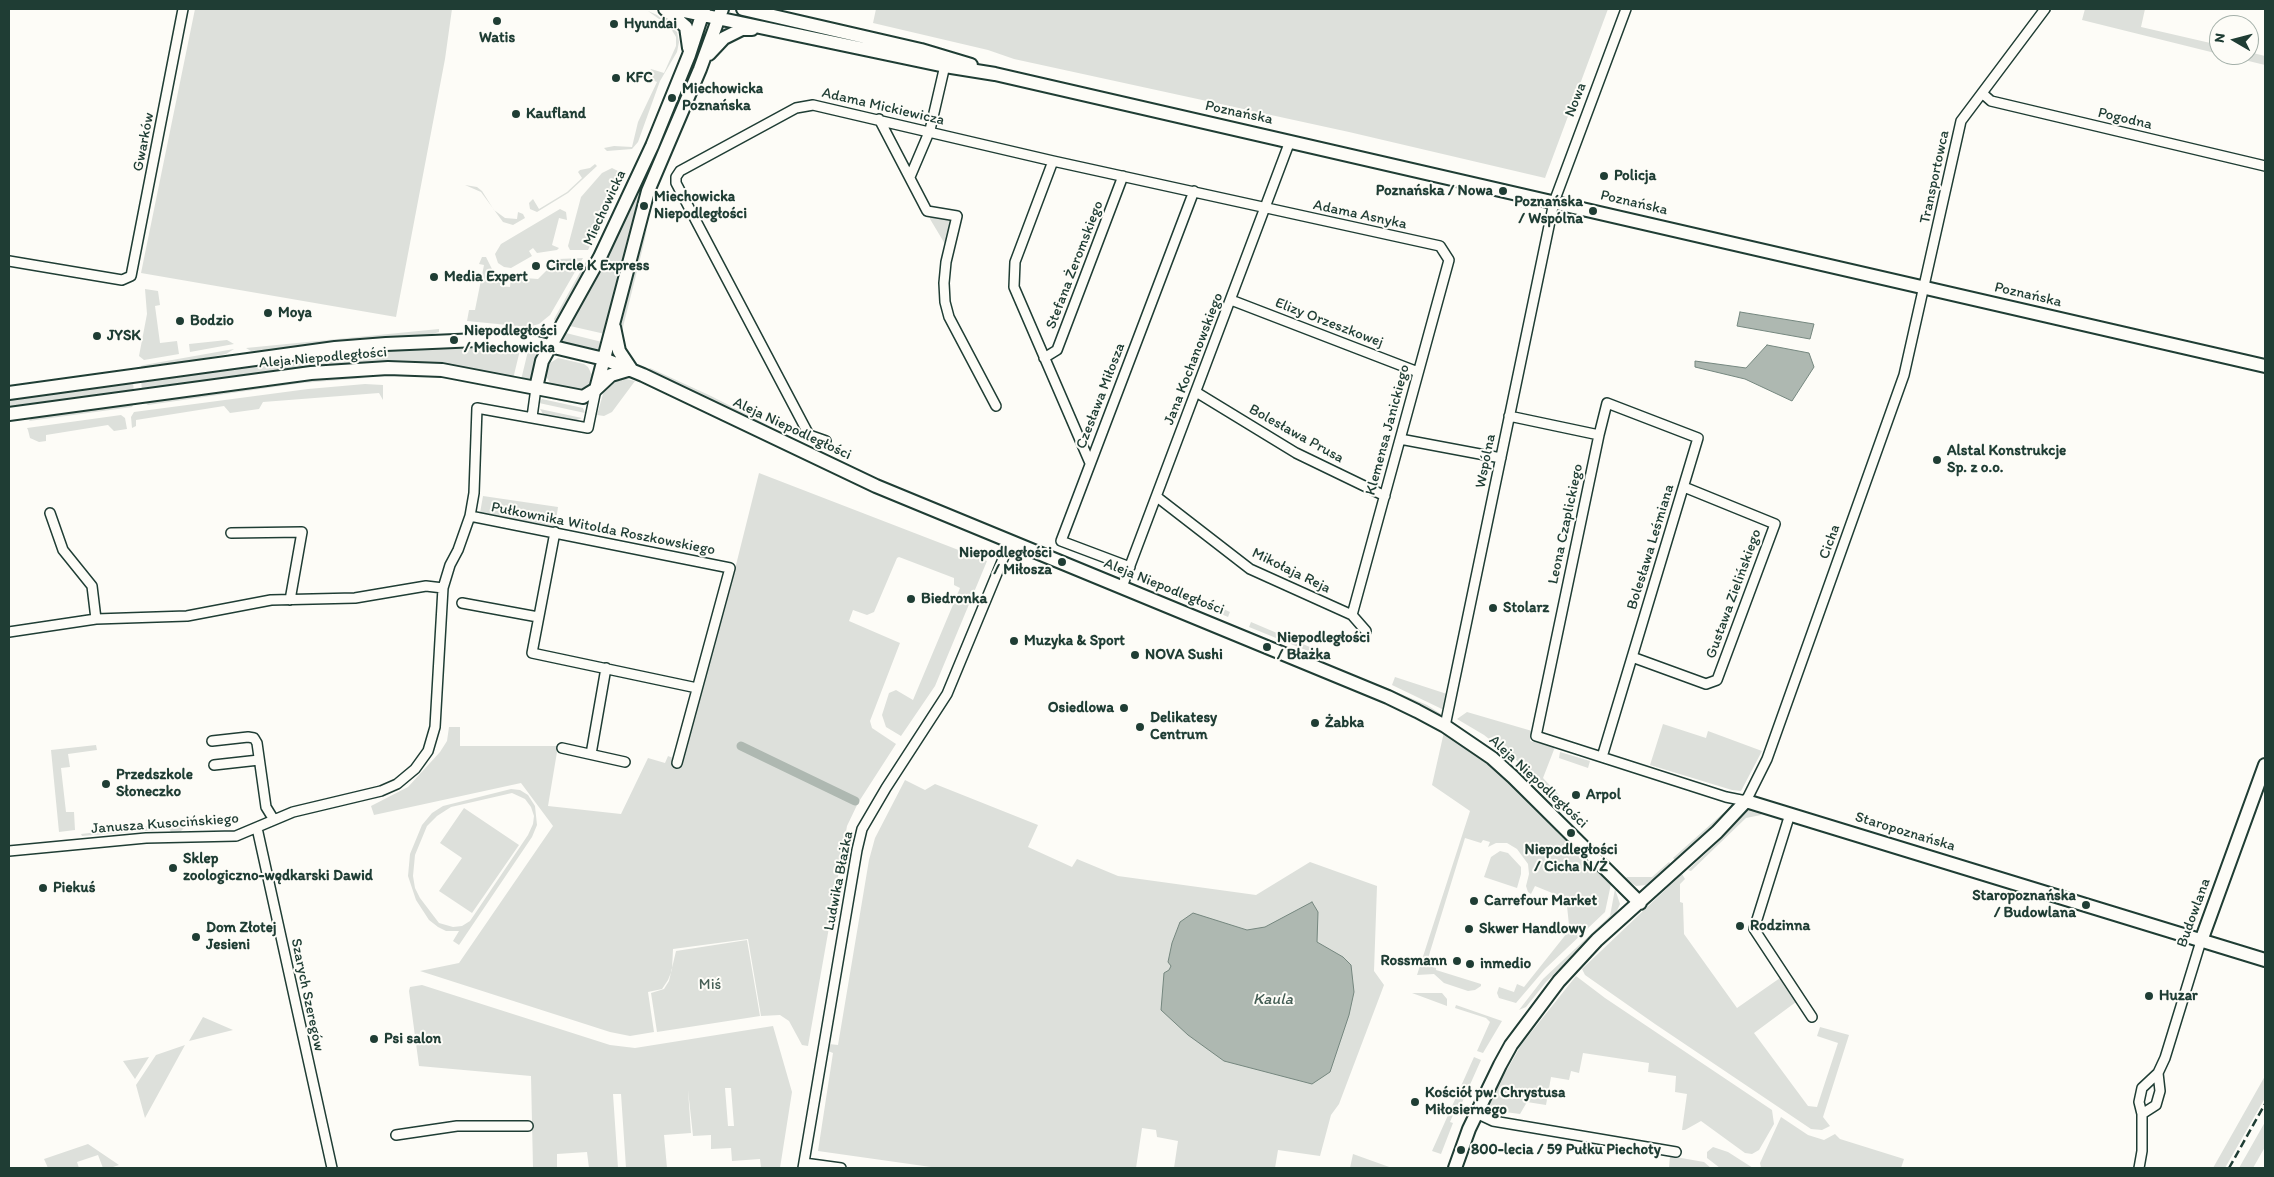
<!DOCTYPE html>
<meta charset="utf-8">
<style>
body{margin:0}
#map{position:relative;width:2274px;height:1177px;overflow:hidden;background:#fdfcf7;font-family:Itim,sans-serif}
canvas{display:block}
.frame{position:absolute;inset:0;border:10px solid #1f3d34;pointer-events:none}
.north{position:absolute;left:2209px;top:15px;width:50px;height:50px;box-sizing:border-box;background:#fdfcf7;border:1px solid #a4b0a9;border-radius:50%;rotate:278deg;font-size:14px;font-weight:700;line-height:20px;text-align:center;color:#1f3d34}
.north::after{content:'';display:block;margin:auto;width:18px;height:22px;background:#1f3d34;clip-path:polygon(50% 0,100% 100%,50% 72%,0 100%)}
</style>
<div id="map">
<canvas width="2274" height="1177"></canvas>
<div class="frame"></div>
<div class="north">N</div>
</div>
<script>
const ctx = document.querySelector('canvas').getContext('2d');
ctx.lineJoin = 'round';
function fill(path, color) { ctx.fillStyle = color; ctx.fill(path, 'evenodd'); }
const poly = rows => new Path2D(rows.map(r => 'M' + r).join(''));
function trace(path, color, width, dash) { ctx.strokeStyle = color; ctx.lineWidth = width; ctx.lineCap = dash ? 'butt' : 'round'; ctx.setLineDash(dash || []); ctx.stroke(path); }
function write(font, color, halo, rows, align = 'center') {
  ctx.font = font + ' Itim,sans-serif'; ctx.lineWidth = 4; ctx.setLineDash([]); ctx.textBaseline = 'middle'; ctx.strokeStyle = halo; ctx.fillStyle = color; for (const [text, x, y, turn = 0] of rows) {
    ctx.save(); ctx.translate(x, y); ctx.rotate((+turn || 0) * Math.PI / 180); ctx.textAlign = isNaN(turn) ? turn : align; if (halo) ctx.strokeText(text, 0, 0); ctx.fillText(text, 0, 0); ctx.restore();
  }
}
const green = poly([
 [195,9,452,9,445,59,396,317,141,273],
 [876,9,1608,9,1545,178,1349,132,1014,59,988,50,873,23],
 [2085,9,2145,9,2141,27,2219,45,2219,54,2082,20],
 [648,11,657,15,677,32,679,42,677,52,660,81,638,142,632,149,607,151,604,148,614,146,632,147,638,122,657,82,647,78,651,69,664,73,676,46,676,37,670,27],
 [703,33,707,35,661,148,656,146],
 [2249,52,2265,56,2265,65,2224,55,2249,55],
 [595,164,597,166,568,193,537,212,530,209,529,203,533,199,539,209,567,192,582,178,578,172,580,170,590,168],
 [612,168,622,173,610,207,588,250,570,250,568,246,581,197,602,173],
 [640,183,643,184,626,244,620,279,605,334,570,326,607,260],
 [465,185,477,187,482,191,494,210,505,218,517,219,518,212,523,214,525,218,513,225,503,222,481,192],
 [560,209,566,212,567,220,559,218,552,245,559,248,557,250,537,253,533,248,529,251,532,256,511,268,504,267,498,263,495,254,501,244],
 [930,216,947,218,951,221,945,244,930,219],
 [647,229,643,247,621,335,617,329,637,253],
 [482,257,486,257,492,269,501,276,500,286,510,287,511,277,538,279,558,259,583,258,550,315,539,324,528,327,467,321,469,310,475,310,484,265,479,264],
 [588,258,589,263,555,322,554,319],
 [145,289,158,291,160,305,155,306,160,343,177,341,179,354,144,360,139,356,147,314],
 [439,329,439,332,422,337,303,348,251,351,246,348],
 [566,333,602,342,600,351,562,343],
 [227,340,234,344,190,352,189,344],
 [495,348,520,350,513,379,446,365,142,391,141,380,325,354,381,349],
 [234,349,226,354,140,371,141,366,144,365],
 [528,351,535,352,536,355,530,381,521,380],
 [558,358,584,364,588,367,592,375,588,387,582,391,552,386,546,376,547,369,550,363],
 [650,368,711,396,799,441,795,443,647,371],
 [340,376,365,378,302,383,148,405,143,401],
 [618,377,635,381,612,412,604,416,597,415,605,387],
 [133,381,134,393,9,409,9,398],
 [365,384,383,385,383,400,379,393,263,402,259,409,230,413,224,406,136,420,136,426,132,428,131,417,134,412,308,389],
 [542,399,583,408,585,413,539,403],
 [135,402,132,407,29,421,33,416],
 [540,409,582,418,575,421,549,416,543,414],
 [121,415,125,418,127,429,114,431,108,425,46,435,46,441,39,442,30,438,28,430,27,428],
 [759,473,987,561,935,686,901,736,886,727,882,715,889,693,896,690,913,700,960,588,954,585,954,578,899,557,897,558,874,612,867,615,853,610,849,621,900,643,870,721,872,728,896,744,858,803,847,826,808,1046,802,1045,789,1021,780,1015,761,1016,748,939,673,949,672,970,668,980,662,989,648,992,654,1032,630,1036,610,1032,420,971,459,963,553,826,521,783,374,815,371,806,408,787,440,752,447,741,449,727,460,727,460,746,558,746,548,806,621,814,648,758,665,763,668,756,673,758,672,763,681,765,736,565],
 [483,496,558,507,555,527,480,513],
 [1204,600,1230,612,1228,617,1200,605],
 [1251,622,1331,656,1330,660,1249,627],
 [1395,677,1447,694,1444,710,1392,685],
 [1380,685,1427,705,1441,714,1436,715,1379,689],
 [1467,712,1532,731,1530,741,1555,747,1543,778,1560,796,1557,798,1525,767,1484,735,1457,719],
 [1663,724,1706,738,1708,731,1762,751,1741,791,1732,790,1650,765],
 [1444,732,1484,756,1611,884,1605,912,1545,969,1516,1003,1499,998,1497,993,1499,987,1514,992,1517,984,1524,987,1567,933,1563,927,1569,925,1567,906,1560,906,1562,897,1535,886,1531,894,1528,892,1526,886,1529,874,1528,864,1517,849,1507,843,1496,843,1488,847,1490,842,1483,840,1481,843,1465,838,1426,965,1436,968,1436,970,1481,984,1481,986,1475,990,1468,991,1444,983,1434,974,1417,975,1470,811,1432,785],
 [96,745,97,750,68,754,70,767,61,768,66,812,74,812,75,830,59,832,51,750],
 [1560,752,1590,761,1588,768,1559,758],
 [905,780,925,790,935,784,1038,825,1028,847,1072,867,1077,859,1118,876,1256,895,1310,862,1377,886,1374,971,1384,985,1339,1104,1331,1115,1320,1156,1278,1150,1275,1168,1174,1168,1178,1141,1157,1137,1156,1130,1142,1128,1136,1168,938,1168,818,1151,833,1053,828,1051,829,1044,838,1045,869,860,875,838],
 [511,789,520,790,528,795,535,806,537,825,532,837,459,945,453,941,459,931,446,931,438,927,429,920,416,900,408,876,410,854,422,825,432,813,443,806],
 [512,793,525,799,531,807,534,816,533,824,528,835,470,921,462,926,453,927,439,923,420,898,415,888,413,876,415,855,427,826,437,816,451,807],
 [1730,807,1730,810,1725,815,1676,861,1673,858],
 [464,808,519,845,472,913,439,891,462,858,440,843],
 [1751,809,1763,810,1761,815,1746,818,1691,871,1688,870,1719,841,1747,811],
 [185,822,185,827,180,832,172,833,169,829,82,836,81,834],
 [1500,851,1508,853,1521,867,1521,874,1517,888,1484,877,1491,857],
 [1669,862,1672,865,1646,885,1636,886,1625,879,1627,877,1652,877],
 [1682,874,1685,879,1680,884,1680,902,1683,903,1684,934,1737,1008,1780,978,1796,1002,1754,1033,1808,1106,1817,1107,1838,1043,1817,1036,1820,1027,1849,1035,1823,1117,1830,1126,1822,1130,1811,1129,1655,1024,1585,975,1582,969],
 [1615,889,1620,904,1615,915,1546,982,1526,1007,1519,1010,1543,979,1610,916],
 [747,940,760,1016,657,1032,651,993,664,989,669,981,676,951],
 [1576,976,1605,998,1772,1110,1774,1124,1759,1150,1752,1154,1745,1153,1701,1121,1685,1130,1682,1130,1687,1094,1675,1092,1676,1076,1648,1072,1649,1063,1583,1053,1579,1073,1571,1071,1569,1080,1551,1077,1546,1105,1527,1102,1520,1114,1505,1112,1503,1118,1494,1116,1489,1109,1489,1102,1521,1045],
 [422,985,610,1045,635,1048,773,1026,792,1092,780,1168,761,1168,760,1159,732,1161,731,1148,711,1149,711,1135,693,1136,688,1090,691,1133,664,1135,667,1168,626,1168,621,1094,613,1094,618,1168,589,1168,587,1152,557,1154,557,1168,533,1168,531,1076,419,1066,409,991,410,987],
 [725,1088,731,1088,734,1126,728,1126],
 [1412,993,1442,993,1447,999,1447,1006],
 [1456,1005,1502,1021,1483,1053,1477,1051,1490,1022,1486,1018,1455,1008],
 [203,1017,233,1030,189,1041],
 [185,1045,145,1118,136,1085,156,1055],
 [149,1057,135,1079,123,1061],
 [1474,1057,1481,1060,1456,1116,1453,1115,1450,1122,1453,1123,1441,1154,1432,1151],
 [2265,1076,2265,1098,2225,1168,2213,1168],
 [1781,1117,1808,1135,1824,1140,1835,1134,1840,1139,1904,1159,1901,1168,1761,1168,1760,1163],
 [2265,1122,2265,1147,2253,1168,2239,1168],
 [88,1144,119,1165,110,1168,103,1168,98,1155,77,1162,79,1168,48,1168,44,1159],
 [1713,1147,1728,1152,1753,1168,1720,1168,1707,1158,1707,1152],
 [1353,1154,1392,1168,1350,1168],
 [1670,1156,1704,1162,1711,1168,1669,1168]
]);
const water = poly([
 [1740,312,1814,324,1810,339,1737,326,1740,312],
 [1767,345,1809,353,1814,367,1792,401,1745,379,1695,367,1695,361,1746,368,1767,345],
 [1312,902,1318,912,1317,942,1343,957,1351,965,1354,992,1349,1015,1330,1072,1312,1084,1224,1061,1188,1035,1161,1010,1164,973,1169,970,1171,966,1168,962,1172,943,1180,922,1193,913,1247,930,1265,927,1312,902]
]);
const canal = poly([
 [741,746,855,801]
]);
const street = poly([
 [1982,93,1991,101,2265,166],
 [879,119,927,211,957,216,946,262,944,283,945,302,949,317,996,406],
 [1053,161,1015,262,1014,287,1090,463],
 [910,177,930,130,946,61],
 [9,261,122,280,131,276,183,9],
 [1231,300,1418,372],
 [1044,358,1057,350,1123,176],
 [1196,392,1296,453,1385,496],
 [1509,416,1599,435,1536,736,1726,797,1746,801,1767,759,1904,375,1961,121,2045,9],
 [532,417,536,388],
 [809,435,676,183,676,177,680,171,796,108,813,105,1053,161,1440,246,1449,260,1352,615],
 [809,435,826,441],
 [1599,435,1607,403,1698,438,1602,757],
 [1400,439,1501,458],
 [1157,497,1250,569,1352,615,1366,631],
 [50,513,63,550,92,586,96,619],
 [470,516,730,568,677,763],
 [555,532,532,653,697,688],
 [231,533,302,532,290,600],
 [1130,567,1061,541,1194,191],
 [1122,587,1290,141],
 [462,603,538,617],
 [9,632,96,619,187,616,271,600,355,598,426,586,443,588],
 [1632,657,1706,684,1717,680,1775,524,1684,487],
 [1445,726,1554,202,1626,9],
 [212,741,248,737,254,738,257,743,266,807,274,820],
 [562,748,625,762],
 [591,754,606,668],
 [214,765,259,760],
 [1790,814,1754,929,1812,1017],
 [257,828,332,1168],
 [9,851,146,838,236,836,293,812,381,791,397,784,415,769,428,751,435,727,443,588,450,565,458,550,470,516,474,493,477,408,588,428,596,389],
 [1476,1113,1493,1121,1676,1152],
 [2142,1114,2156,1105,2160,1091,2158,1073],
 [396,1135,457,1126,528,1126],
 [804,1163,841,1168],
 [803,1168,857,850,862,829,886,788,947,694,1010,542],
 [2139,1168,2142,1151,2142,1114,2139,1102,2142,1088,2158,1073,2165,1058,2201,941]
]);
const secondary = poly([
 [665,9,686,27,689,48],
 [674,9,945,66,995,74,2265,366],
 [743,9,921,50,971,65],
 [709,54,724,38,742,29,752,29],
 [614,327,619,351,631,369],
 [536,388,542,361,600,257,652,146,689,55,704,9],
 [596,389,648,191,700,69,722,9],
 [9,393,335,348,386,344,501,339,537,343,604,359,643,375,876,486,1388,697,1417,711,1445,726,1492,758,1513,777,1640,903],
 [9,414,311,373,388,368,442,370,583,397,596,389,611,375,631,369],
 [2201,941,2265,765],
 [1455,1168,1469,1129,1500,1065,1511,1045,1559,981,1597,940,1717,832,1746,801,2265,960]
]);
const rail = poly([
 [2229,1168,2265,1104]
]);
const markers = [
 [497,21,5,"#1f3d34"],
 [614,24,5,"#1f3d34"],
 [616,78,5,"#1f3d34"],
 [672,98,5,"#1f3d34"],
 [516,114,5,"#1f3d34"],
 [1604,176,5,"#1f3d34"],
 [1503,191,5,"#1f3d34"],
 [644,206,5,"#1f3d34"],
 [1593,211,5,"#1f3d34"],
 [536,266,5,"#1f3d34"],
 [434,277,5,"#1f3d34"],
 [268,313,5,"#1f3d34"],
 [180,321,5,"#1f3d34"],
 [97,336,5,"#1f3d34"],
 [454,340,5,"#1f3d34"],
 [1937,460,5,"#1f3d34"],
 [1062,562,5,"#1f3d34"],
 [911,599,5,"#1f3d34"],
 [1493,608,5,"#1f3d34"],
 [1014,641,5,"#1f3d34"],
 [1267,647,5,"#1f3d34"],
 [1135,655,5,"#1f3d34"],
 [1124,708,5,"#1f3d34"],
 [1315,723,5,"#1f3d34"],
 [1140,727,5,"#1f3d34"],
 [106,784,5,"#1f3d34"],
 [1576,795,5,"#1f3d34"],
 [1571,833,5,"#1f3d34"],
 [173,868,5,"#1f3d34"],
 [43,888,5,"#1f3d34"],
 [1474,901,5,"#1f3d34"],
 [2086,905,5,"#1f3d34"],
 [1740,926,5,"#1f3d34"],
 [1469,929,5,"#1f3d34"],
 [196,937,5,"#1f3d34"],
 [1457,961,5,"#1f3d34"],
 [1470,964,5,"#1f3d34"],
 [2149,996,5,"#1f3d34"],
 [374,1039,5,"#1f3d34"],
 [1415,1102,5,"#1f3d34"],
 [1461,1150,5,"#1f3d34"]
];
const poiNames = [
 ["Hyundai",624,24],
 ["Watis",497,38,"center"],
 ["KFC",626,78],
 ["Miechowicka",682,89],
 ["Poznańska",682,106],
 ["Kaufland",526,114],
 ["Policja",1614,176],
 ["Poznańska / Nowa",1493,191,"right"],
 ["Miechowicka",654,197],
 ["Niepodległości",654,214],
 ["Poznańska",1583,202,"right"],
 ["/ Wspólna",1583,219,"right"],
 ["Circle K Express",546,266],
 ["Media Expert",444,277],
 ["Moya",278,313],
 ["Bodzio",190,321],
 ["Niepodległości",464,331],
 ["/ Miechowicka",464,348],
 ["JYSK",107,336],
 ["Alstal Konstrukcje",1947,451],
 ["Sp. z o.o.",1947,468],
 ["Niepodległości",1052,553,"right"],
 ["/ Miłosza",1052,570,"right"],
 ["Biedronka",921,599],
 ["Stolarz",1503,608],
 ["Niepodległości",1277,638],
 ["/ Błażka",1277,655],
 ["Muzyka & Sport",1024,641],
 ["NOVA Sushi",1145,655],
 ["Osiedlowa",1114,708,"right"],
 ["Delikatesy",1150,718],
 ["Centrum",1150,735],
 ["Żabka",1325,723],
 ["Przedszkole",116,775],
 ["Słoneczko",116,792],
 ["Arpol",1586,795],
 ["Niepodległości",1571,850,"center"],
 ["/ Cicha N/Ż",1571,867,"center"],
 ["Sklep",183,859],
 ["zoologiczno-wędkarski Dawid",183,876],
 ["Piekuś",53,888],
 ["Staropoznańska",2076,896,"right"],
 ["/ Budowlana",2076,913,"right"],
 ["Carrefour Market",1484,901],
 ["Rodzinna",1750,926],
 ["Dom Złotej",206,928],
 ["Jesieni",206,945],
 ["Skwer Handlowy",1479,929],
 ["Rossmann",1447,961,"right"],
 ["inmedio",1480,964],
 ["Huzar",2159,996],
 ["Psi salon",384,1039],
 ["Kościół pw. Chrystusa",1425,1093],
 ["Miłosiernego",1425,1110],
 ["800-lecia / 59 Pułku Piechoty",1471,1150]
];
const streetNames = [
 ["Nowa",1576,100,-69],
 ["Adama Mickiewicza",883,107,13],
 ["Poznańska",1239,113,12],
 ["Pogodna",2125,119,13],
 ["Gwarków",144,142,-79],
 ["Transportowca",1935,177,-78],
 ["Poznańska",1634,203,13],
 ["Miechowicka",605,208,-65],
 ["Adama Asnyka",1360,215,12],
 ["Stefana Żeromskiego",1075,265,-69],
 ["Poznańska",2028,295,13],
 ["Elizy Orzeszkowej",1329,323,21],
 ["Aleja Niepodległości",323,358,-5],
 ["Jana Kochanowskiego",1194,359,-69],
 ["Czesława Miłosza",1101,396,-69],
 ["Aleja Niepodległości",792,429,25],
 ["Klemensa Janickiego",1388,430,-75],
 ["Bolesława Prusa",1296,434,29],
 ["Wspólna",1486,461,-79],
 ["Leona Czaplickiego",1566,524,-78],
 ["Pułkownika Witolda Roszkowskiego",603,529,11],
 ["Cicha",1830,542,-70],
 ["Bolesława Leśmiana",1651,547,-73],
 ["Mikołaja Reja",1291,571,26],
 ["Aleja Niepodległości",1164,587,22],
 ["Gustawa Zielińskiego",1734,594,-70],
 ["Aleja Niepodległości",1538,782,43],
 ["Janusza Kusocińskiego",165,824,-4],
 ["Staropoznańska",1905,832,17],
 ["Ludwika Błażka",839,881,-79],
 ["Budowlana",2194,913,-70],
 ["Szarych Szeregów",307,995,78]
];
const parkNames = [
 ["Miś",710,985]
];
const waterNames = [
 ["Kaula",1273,1000]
];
fill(green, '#dde0db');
fill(water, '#aeb8b1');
trace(water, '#75877f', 1);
trace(canal, '#aeb8b1', 9);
trace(street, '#1f3d34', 12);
trace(secondary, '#1f3d34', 16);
trace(street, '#fdfcf7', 9);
trace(secondary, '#fdfcf7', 12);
trace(rail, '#1f3d34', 2.5, [8, 4]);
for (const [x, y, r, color] of markers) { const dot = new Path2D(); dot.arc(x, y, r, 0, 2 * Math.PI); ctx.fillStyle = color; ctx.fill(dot); trace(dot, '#fdfcf7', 2); }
write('bold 15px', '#1f3d34', '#fdfcf7', poiNames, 'left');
write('15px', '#1f3d34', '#fdfcf7', streetNames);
write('15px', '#455e55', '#fdfcf7', parkNames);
write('italic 16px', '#435c53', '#fdfcf7', waterNames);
</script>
